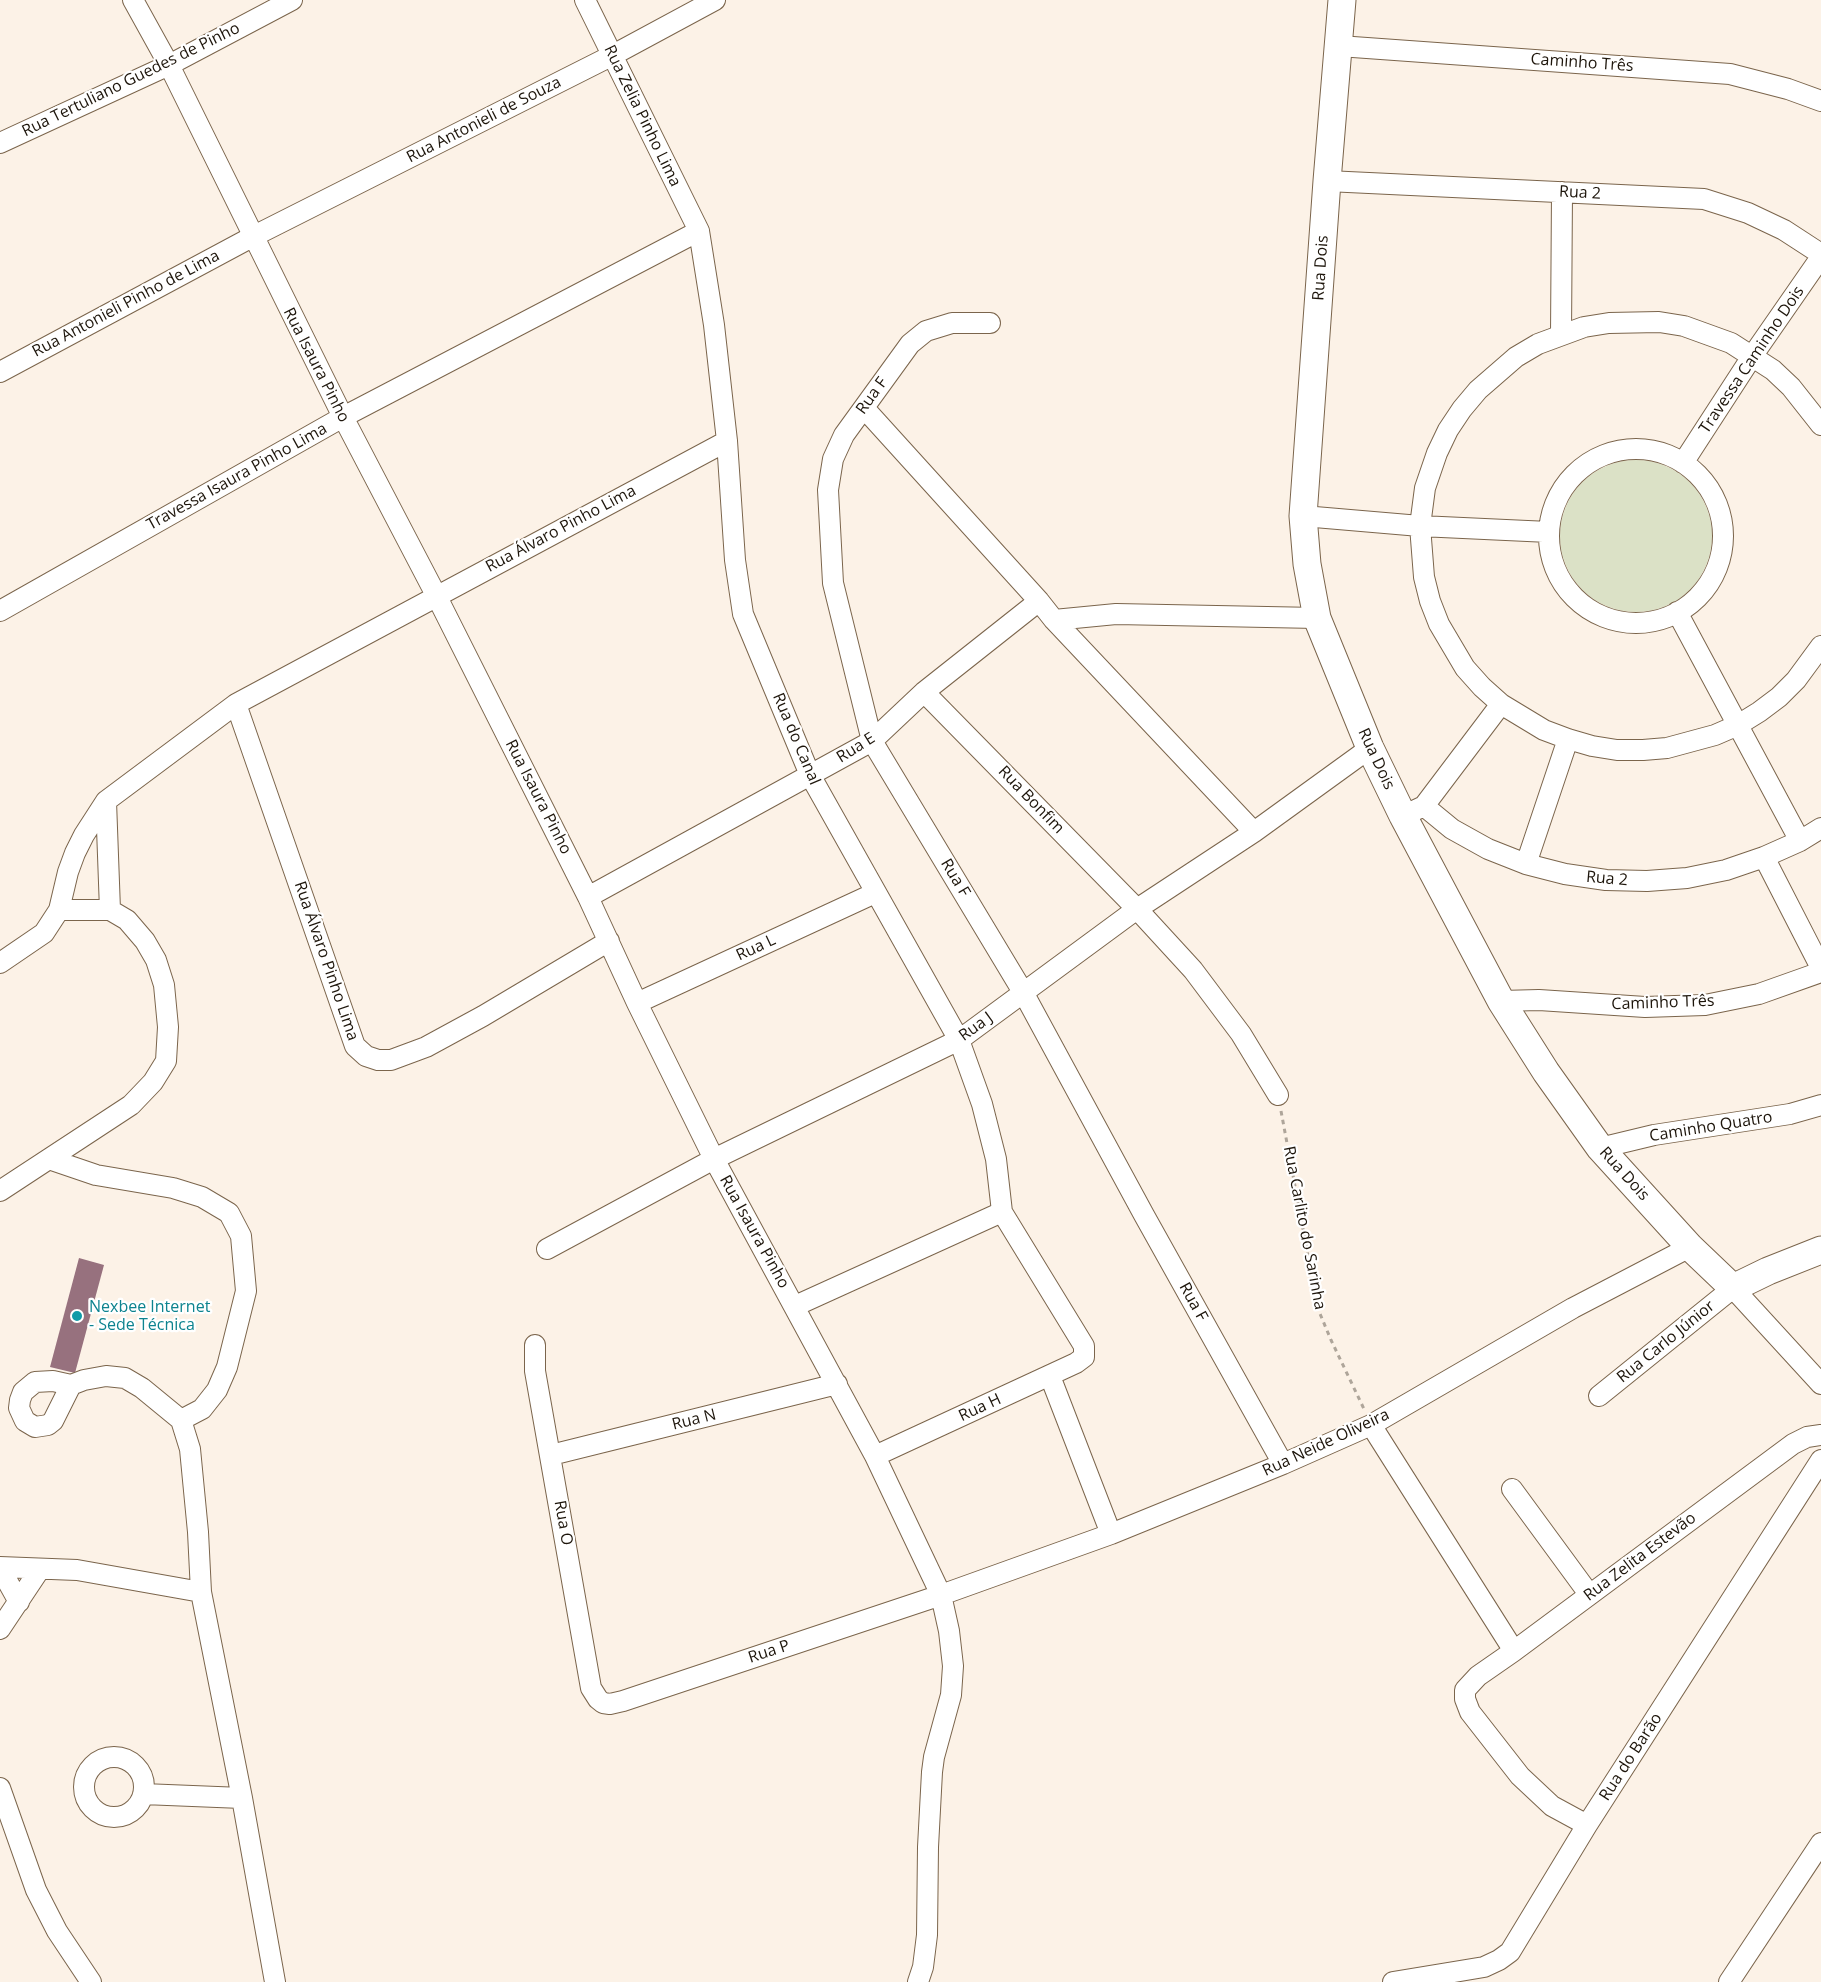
<!DOCTYPE html>
<meta charset="utf-8">
<style>
body{margin:0}
canvas{display:block;background:#fcf2e7}
</style>
<canvas width="1821" height="1982"></canvas>
<script>
const ctx = document.querySelector('canvas').getContext('2d');
ctx.lineJoin = 'round';
function fill(path, color) { ctx.fillStyle = color; ctx.fill(path, 'evenodd'); }
const poly = rows => new Path2D(rows.map(r => 'M' + r).join(''));
function trace(path, color, width, dash) { ctx.strokeStyle = color; ctx.lineWidth = width; ctx.lineCap = dash ? 'butt' : 'round'; ctx.setLineDash(dash || []); ctx.stroke(path); }
function write(font, color, halo, rows, align = 'center') {
  ctx.font = font + ' "Open Sans",sans-serif'; ctx.lineWidth = 4.5; ctx.setLineDash([]); ctx.textBaseline = 'middle'; ctx.strokeStyle = halo; ctx.fillStyle = color; for (const [text, x, y, turn = 0] of rows) {
    ctx.save(); ctx.translate(x, y); ctx.rotate((+turn || 0) * Math.PI / 180); ctx.textAlign = isNaN(turn) ? turn : align; if (halo) ctx.strokeText(text, 0, 0); ctx.fillText(text, 0, 0); ctx.restore();
  }
}
const green = poly([
 '1560 536a76 76 0 1 1 152 0a76 76 0 1 1-152 0Z'
]);
const building = poly([
 [79,1258,104,1265,75,1373,50,1367]
]);
const path = poly([
 [1281,1111,1318,1309,1331,1340,1364,1409]
]);
const street = poly([
 [133,0,169,65,343,417,436,595,588,897,637,1003,714,1159,875,1456,941,1595,949,1631,953,1666,951,1695,934,1757,932,1772,928,1847,927,1935,923,1967,918,1982],
 [585,0,699,231,714,325,727,441,735,560,743,614,810,775,959,1040,982,1104,996,1159,1002,1212,1084,1346,1084,1357,1076,1363,875,1456],
 [1339,46,1730,74,1788,89,1821,101],
 [0,143,169,65,292,0],
 [1327,181,1704,199,1748,213,1784,230,1821,254],
 [990,323,952,323,926,331,910,344,844,435,833,459,828,490,833,583,872,741,1023,992,1144,1215,1283,1464],
 [1561,335,1562,192],
 [0,372,252,237,613,55,715,0],
 [864,408,1039,601,1054,620,1254,832],
 [1821,425,1791,387,1773,370,1731,343,1684,326,1659,322,1609,323,1584,327,1538,344,1516,357,1478,390,1462,409,1448,430,1437,453,1425,488,1420,526,1424,577,1430,601,1439,624,1465,668,1482,687,1501,704,1544,730,1568,739,1592,746,1617,750,1643,750,1667,748,1715,735,1738,725,1759,712,1779,697,1796,680,1821,646],
 '1549 536a87 87 0 1 1 174 0a87 87 0 1 1-174 0Z',
 [1683,463,1753,355,1821,257],
 [1303,516,1420,526,1549,532],
 [0,611,343,417,699,231],
 [1677,612,1800,841],
 [1054,620,1116,614,1317,618],
 [924,692,1137,909,1193,970,1241,1034,1278,1095],
 [236,704,355,1046,366,1056,378,1060,391,1060,426,1047,483,1016,609,941],
 [106,801,110,910],
 [1424,806,1501,704],
 [1403,816,1424,806,1452,829,1488,849,1526,864,1565,874,1606,880,1647,881,1687,878,1726,870,1764,857,1800,841,1821,828],
 [1764,857,1821,968],
 [1526,864,1568,739],
 [588,897,872,741,924,692,1039,601],
 [0,963,44,933,59,910,68,872,75,853,84,835,106,801,236,704,727,441],
 [1501,1001,1539,1000,1645,1007,1705,1005,1759,994,1821,972],
 [637,1003,875,893],
 [1600,1148,1654,1135,1790,1114,1821,1105],
 [49,1159,96,1175,173,1188,202,1197,229,1213,241,1236,246,1291,227,1367,217,1390,202,1409,181,1420],
 [0,1191,131,1105,153,1082,166,1061,168,1027,164,985,156,960,145,941,127,920,110,910,59,910],
 [547,1249,714,1159,959,1040,1137,909,1254,832,1370,748],
 [795,1306,1002,1212],
 [535,1345,535,1371,591,1688,598,1699,603,1703,610,1704,623,1701,941,1595,1111,1534,1283,1464,1371,1425,1573,1308,1690,1247],
 [1050,1376,1111,1534],
 [71,1385,53,1421,48,1425,35,1427,25,1421,19,1408,20,1400,23,1392,35,1382,53,1381,71,1385,84,1380,106,1376,125,1378,142,1388,181,1420,190,1449,198,1532,201,1592,242,1798,275,1982],
 [1599,1396,1733,1288,1821,1384],
 [1371,1425,1514,1651],
 [551,1455,837,1384],
 [1512,1489,1589,1594],
 [0,1567,77,1570,201,1592],
 [0,1568,19,1602],
 [0,1629,40,1569],
 '84 1787a30 30 0 1 1 60 0a30 30 0 1 1-60 0Z',
 [0,1788,36,1890,57,1931,91,1982],
 [143,1794,242,1798],
 [1587,1825,1552,1806,1520,1776,1470,1712,1465,1699,1465,1690,1478,1676,1514,1651,1793,1444,1807,1437,1821,1435],
 [1393,1982,1484,1967,1499,1960,1510,1952,1587,1825,1821,1460],
 [1729,1982,1821,1843]
]);
const secondary = poly([
 [1342,0,1327,181,1303,516,1307,564,1317,618,1370,748,1403,816,1501,1001,1546,1072,1600,1148,1690,1247,1733,1288,1768,1271,1821,1250]
]);
const markers = [
 [77,1316,6,"#0f9aa8"]
];
const streetNames = [
 ["Caminho Três",1582,63,4],
 ["Rua Tertuliano Guedes de Pinho",131,80,-26],
 ["Rua Zelia Pinho Lima",642,116,64],
 ["Rua Antonieli de Souza",484,120,-27],
 ["Rua 2",1580,193,3],
 ["Rua Dois",1321,268,-86],
 ["Rua Antonieli Pinho de Lima",126,304,-28],
 ["Travessa Caminho Dois",1752,360,-56],
 ["Rua Isaura Pinho",316,365,63],
 ["Rua F",872,396,-54],
 ["Travessa Isaura Pinho Lima",237,477,-29],
 ["Rua Álvaro Pinho Lima",561,529,-28],
 ["Rua do Canal",796,739,67],
 ["Rua E",856,748,-32],
 ["Rua Dois",1376,759,65],
 ["Rua Isaura Pinho",538,797,63],
 ["Rua Bonfim",1031,800,46],
 ["Rua F",955,878,59],
 ["Rua 2",1607,879,5],
 ["Rua L",756,948,-25],
 ["Rua Álvaro Pinho Lima",326,961,71],
 ["Caminho Três",1663,1003,-2],
 ["Rua J",976,1027,-36],
 ["Caminho Quatro",1711,1127,-9],
 ["Rua Dois",1624,1174,48],
 ["Rua Carlito do Sarinha",1304,1228,79],
 ["Rua Isaura Pinho",754,1232,61],
 ["Rua F",1193,1302,61],
 ["Rua Carlo Júnior",1666,1342,-39],
 ["Rua H",980,1408,-25],
 ["Rua N",694,1420,-14],
 ["Rua Neide Oliveira",1326,1443,-25],
 ["Rua O",563,1523,80],
 ["Rua Zelita Estevão",1640,1557,-37],
 ["Rua P",769,1652,-18],
 ["Rua do Barão",1631,1757,-57]
];
const cultureNames = [
 ["Nexbee Internet",89,1307],
 ["- Sede Técnica",89,1325]
];
fill(green, '#dbe1c6');
fill(building, '#97717e');
trace(street, '#7b654c', 22);
trace(secondary, '#7b654c', 29);
trace(path, '#aea59a', 3, [4.5, 4.5]);
trace(street, '#fff', 20);
trace(secondary, '#fff', 27);
for (const [x, y, r, color] of markers) { const dot = new Path2D(); dot.arc(x, y, r, 0, 2 * Math.PI); ctx.fillStyle = color; ctx.fill(dot); trace(dot, '#fff', 2); }
write('16px', '#1d150b', '#fff', streetNames);
write('16px', '#0d838f', '#fff', cultureNames, 'left');
</script>
